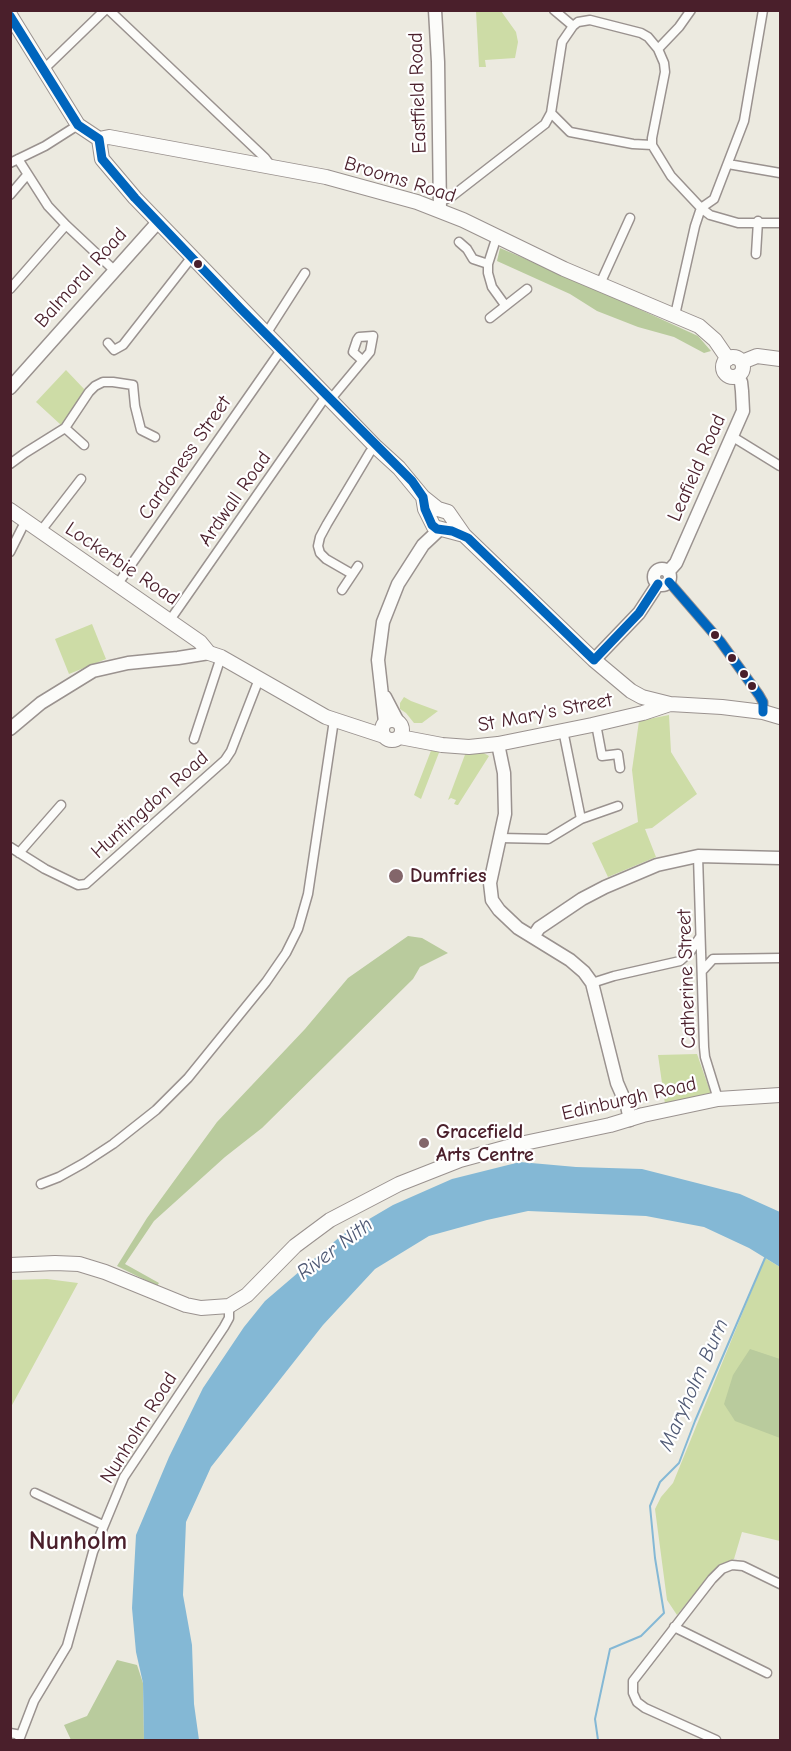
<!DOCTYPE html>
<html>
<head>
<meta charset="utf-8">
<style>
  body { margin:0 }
  #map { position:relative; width:791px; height:1751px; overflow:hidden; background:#eceae0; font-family:"Comic Neue",sans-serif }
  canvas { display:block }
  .frame { position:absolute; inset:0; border:12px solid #4a1f2b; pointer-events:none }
</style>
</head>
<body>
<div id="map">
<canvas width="791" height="1751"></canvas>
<div class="frame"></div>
</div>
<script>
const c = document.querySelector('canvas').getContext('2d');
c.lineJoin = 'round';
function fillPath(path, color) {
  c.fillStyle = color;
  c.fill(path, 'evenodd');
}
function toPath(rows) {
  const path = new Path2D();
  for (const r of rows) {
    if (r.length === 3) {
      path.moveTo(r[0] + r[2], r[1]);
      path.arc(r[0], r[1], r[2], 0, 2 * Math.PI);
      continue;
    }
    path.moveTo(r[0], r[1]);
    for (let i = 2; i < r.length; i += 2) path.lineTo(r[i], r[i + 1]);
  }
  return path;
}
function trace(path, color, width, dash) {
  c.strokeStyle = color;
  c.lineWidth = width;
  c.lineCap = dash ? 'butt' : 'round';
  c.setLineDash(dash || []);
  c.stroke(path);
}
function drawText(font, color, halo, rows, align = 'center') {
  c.font = font + ' "Comic Neue",sans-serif';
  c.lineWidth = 4.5;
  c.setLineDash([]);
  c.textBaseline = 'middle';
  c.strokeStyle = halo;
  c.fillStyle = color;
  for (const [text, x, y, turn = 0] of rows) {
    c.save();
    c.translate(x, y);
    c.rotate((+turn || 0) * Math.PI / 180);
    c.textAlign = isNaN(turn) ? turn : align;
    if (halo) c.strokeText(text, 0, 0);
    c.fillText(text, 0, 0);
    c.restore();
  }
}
fillPath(toPath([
  [476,11,501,11,516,32,518,42,515,58,485,60,486,67,479,67],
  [66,370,85,390,72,412,61,425,36,402],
  [92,624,106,659,69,674,55,639],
  [404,697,411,701,438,711,422,723,414,723,406,713,400,709,400,703],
  [669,715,671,752,697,794,652,828,645,829,656,857,608,877,592,843,638,822,632,770,639,721],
  [432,748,440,750,421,799,414,795],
  [478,750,489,756,458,805,457,805,454,804,456,800,451,798,448,800,466,752],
  [697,1054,711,1094,665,1104,658,1055],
  [765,1258,780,1267,780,1541,742,1532,734,1559,721,1564,711,1573,677,1615,667,1600,655,1509,661,1497,673,1483],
  [47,1279,78,1283,11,1407,11,1280]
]), '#cddca6');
fillPath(toPath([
  [500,248,582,283,698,336,711,351,704,353,674,337,638,327,597,311,570,294,497,261],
  [408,936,422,938,448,953,420,967,413,979,262,1128,225,1157,154,1221,125,1264,159,1283,157,1286,117,1266,147,1218,217,1122,305,1029,348,978],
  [750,1349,780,1359,780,1438,735,1421,724,1404,733,1375],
  [117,1660,137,1665,143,1683,144,1740,71,1740,64,1725,87,1716]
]), '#b9cb9d');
fillPath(toPath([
  [520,1162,576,1167,642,1169,740,1194,780,1212,780,1267,749,1248,704,1227,646,1216,528,1211,487,1220,429,1236,375,1269,323,1325,211,1467,186,1522,183,1595,192,1645,194,1704,199,1740,144,1740,143,1683,136,1652,132,1608,136,1535,169,1457,203,1388,244,1327,265,1301,342,1235,393,1205,452,1179]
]), '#84b8d5');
trace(toPath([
  [598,1740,595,1719,610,1649,641,1636,664,1613,655,1558,650,1506,660,1482,679,1463,695,1421,765,1258]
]), '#84b8d5', 2);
const street = toPath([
  [109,10,265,158,271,166],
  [554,10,573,26,578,22,590,20,641,33,648,37,658,49],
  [691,10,679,27,658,49,664,63,665,72,652,138,652,145,671,176,701,208,710,215,738,223,780,223],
  [44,69,105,10],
  [551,113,570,132,633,144,652,145],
  [18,159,48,206,66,225,114,270],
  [10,163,45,146,78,125],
  [728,164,780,173],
  [10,195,27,175],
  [441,201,451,197,545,124,551,113,562,42,573,26],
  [497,236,488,264,488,273,492,287,505,305],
  [459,242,467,249,473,259,488,264],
  [756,254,758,221],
  [600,284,630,218],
  [10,289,66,225],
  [675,315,695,226,701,208,714,199,744,121,763,10],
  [490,318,527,289],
  [266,334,305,273],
  [108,343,114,350,123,345,191,258],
  [330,400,370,352,373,336,359,337,357,340,353,352,362,360],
  [65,428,84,445],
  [733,437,780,466],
  [10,464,25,453,65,428,89,392,95,386,103,382,113,382,133,385,135,406,141,430,155,437],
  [40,532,81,479],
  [10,552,22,528],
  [352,574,326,559,320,553,318,546,320,537,327,524,370,452,376,447],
  [669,582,720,641,759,695,763,702,763,712],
  [117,585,281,350],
  [342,590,358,566],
  [170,620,326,396],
  [596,724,602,756,618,754,620,768],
  [563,730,581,819],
  [194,739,221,657],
  [500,838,548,839,581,819,618,806],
  [10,847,45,869,78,885,86,884,225,760,231,751,259,679],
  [19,853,61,805],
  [698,856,704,1047,705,1057,718,1099],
  [702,971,713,959,780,958],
  [592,983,614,976,680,961,690,952,700,937],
  [41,1184,59,1177,84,1163,113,1144,156,1110,188,1078,266,982,286,953,298,929,308,894,334,720],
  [35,1493,103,1525],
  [674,1627,767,1673],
  [10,1733,21,1735],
  [19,1740,34,1701,67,1646,93,1552,124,1477,224,1327,229,1318,229,1306],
  [716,1740,645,1708,637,1702,633,1693,633,1681,712,1579,722,1569,732,1565,743,1566,780,1584]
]);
const secondary = toPath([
  [435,10,438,62,440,211],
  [10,388,158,222],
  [662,577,8],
  [668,572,676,563,743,411,742,391,741,382,736,376],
  [594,660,639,613,658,584],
  [385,697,398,722],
  [385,722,378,660,383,622,398,584,423,545,440,529],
  [10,729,41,703,93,671,128,663,178,658,209,653],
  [498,744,504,773,505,814,490,883,492,900,499,910,518,928,570,960,584,972,592,983,617,1083,627,1106,630,1120],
  [533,937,539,928,582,899,605,887,657,865,698,856,780,858]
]);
const primary = toPath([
  [10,15,78,125,99,139,102,159,135,198,376,447,399,468,423,497,438,509,448,512,464,535,594,660,631,691,642,697,670,704,722,707,763,712,780,717],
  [99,139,109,137,326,177,417,202,463,220,564,269,699,326,715,340,728,359],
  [733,367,10],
  [742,362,757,356,780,359],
  [423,497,425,509,434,527,464,535],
  [10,510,200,642,209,653,221,657,326,717,384,736],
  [392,730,10],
  [400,737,442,745,469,747,498,744,592,725,643,713,670,704],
  [10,1265,55,1263,79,1264,105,1272,186,1305,201,1308,229,1306,247,1295,295,1246,330,1220,399,1184,460,1160,515,1145,610,1125,643,1115,718,1099,780,1095]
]);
trace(street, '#9a928f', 11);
trace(secondary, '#9a928f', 15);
trace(primary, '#9a928f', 16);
trace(street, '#fcfcfa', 8);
trace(secondary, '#fcfcfa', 12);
trace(primary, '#fcfcfa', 14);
trace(toPath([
  [10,16,78,125,99,139,102,159,135,198,240,308,412,481,423,497,425,509,432,525,437,529,452,531,468,538,594,660],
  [669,582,720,641,759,695,763,702,763,712],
  [594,660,639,613,658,584]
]), '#0065bd', 9);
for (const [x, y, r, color] of [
  [198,264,5,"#4a1f2b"],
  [715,635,5,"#4a1f2b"],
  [732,658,5,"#4a1f2b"],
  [744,674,5,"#4a1f2b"],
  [752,686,5,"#4a1f2b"],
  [396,876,8,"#83666a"],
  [424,1143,6,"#83666a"]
]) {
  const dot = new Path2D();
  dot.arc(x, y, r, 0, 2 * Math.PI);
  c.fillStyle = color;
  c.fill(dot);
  trace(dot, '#fff', 2);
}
drawText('20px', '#4a1f2b', '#fff', [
  ["Eastfield Road",418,93,-92],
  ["Brooms Road",400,180,17],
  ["Balmoral Road",81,278,-48],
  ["Cardoness Street",185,458,-55],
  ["Leafield Road",697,468,-66],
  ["Ardwall Road",235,499,-55],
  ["Lockerbie Road",122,564,34],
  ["St Mary's Street",545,713,-11],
  ["Huntingdon Road",150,805,-42],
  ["Catherine Street",687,979,-92],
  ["Edinburgh Road",629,1099,-13],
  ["Nunholm Road",139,1428,-58]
]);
drawText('bold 20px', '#4a1f2b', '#fff', [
  ["Dumfries",410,876],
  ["Gracefield",436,1132],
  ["Arts Centre",436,1155]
], 'left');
drawText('italic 21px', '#505a75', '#fff', [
  ["River Nith",335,1249,-37],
  ["Maryholm Burn",694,1385,-66]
]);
drawText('bold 26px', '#4a1f2b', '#fff', [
  ["Nunholm",78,1542]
]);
</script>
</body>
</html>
